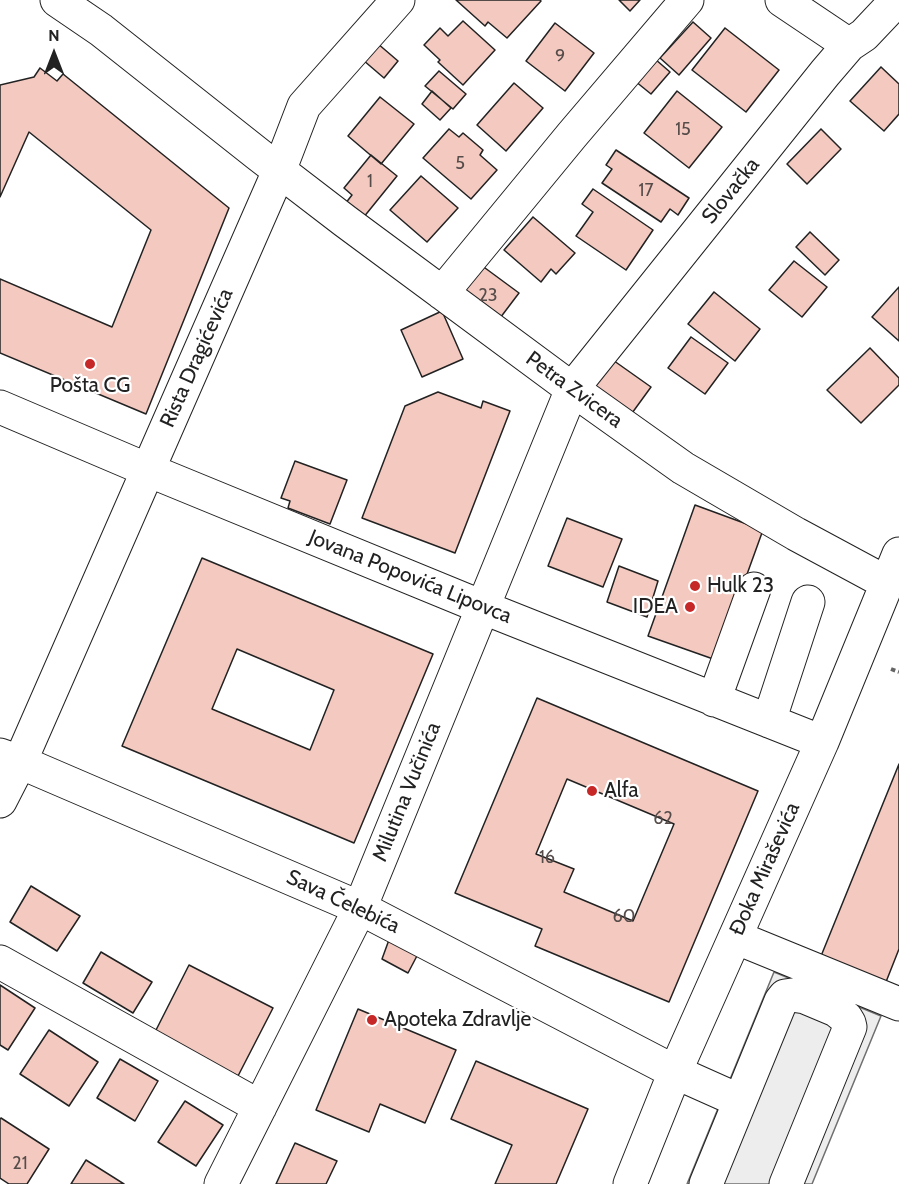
<!DOCTYPE html>
<html>
<head>
<meta charset="utf-8">
<style>
  body { margin:0 }
  #map { position:relative; width:899px; height:1184px; overflow:hidden; background:#fff; font-family:Cabin,sans-serif }
  canvas { display:block }
  .north { position:absolute; left:24px; top:24px; width:60px; height:60px; -webkit-text-stroke:4px #fff; paint-order:stroke; rotate:0deg; font-size:16px; font-weight:700; line-height:24px; text-align:center; color:#222 }
  .north::after { content:''; display:block; margin:auto; width:21px; height:27px; background:#222; clip-path:polygon(50% 0,100% 100%,50% 72%,0 100%) }
</style>
</head>
<body>
<div id="map">
<canvas width="899" height="1184"></canvas>
<div class="north">N</div>
</div>
<script>
const c = document.querySelector('canvas').getContext('2d');
c.lineJoin = 'round';
function fillPath(path, color) {
  c.fillStyle = color;
  c.fill(path, 'evenodd');
}
function toPath(rows) {
  const path = new Path2D();
  for (const r of rows) {
    path.moveTo(r[0], r[1]);
    for (let i = 2; i < r.length; i += 2) path.lineTo(r[i], r[i + 1]);
  }
  return path;
}
function trace(path, color, width, dash) {
  c.strokeStyle = color;
  c.lineWidth = width;
  c.lineCap = dash ? 'butt' : 'round';
  c.setLineDash(dash || []);
  c.stroke(path);
}
function drawText(font, color, halo, rows, align = 'center') {
  c.font = font + ' Cabin,sans-serif';
  c.lineWidth = 4.5;
  c.setLineDash([]);
  c.textBaseline = 'middle';
  c.strokeStyle = halo;
  c.fillStyle = color;
  for (const [text, x, y, turn = 0] of rows) {
    c.save();
    c.translate(x, y);
    c.rotate((+turn || 0) * Math.PI / 180);
    c.textAlign = isNaN(turn) ? turn : align;
    if (halo) c.strokeText(text, 0, 0);
    c.fillText(text, 0, 0);
    c.restore();
  }
}
const parking = toPath([
  [774,972,881,1016,812,1184,687,1184,774,972]
]);
fillPath(parking, '#ededed');
trace(parking, '#6f6f6f', 1.5);
const building = toPath([
  [456,0,540,0,541,1,507,38,488,22,485,26,456,0],
  [619,0,640,0,630,11,619,0],
  [463,21,495,50,463,85,438,62,440,60,424,45,440,28,448,36,463,21],
  [693,22,711,38,679,75,660,58,693,22],
  [555,23,594,53,565,91,526,61,555,23],
  [725,28,779,70,746,112,692,70,725,28],
  [377,43,398,61,384,78,363,60,377,43],
  [655,59,670,72,651,94,635,81,655,59],
  [881,67,899,84,899,114,884,131,850,101,881,67],
  [40,68,57,81,63,74,229,208,146,414,0,353,0,279,112,327,151,230,29,132,0,197,0,85,34,77,40,68],
  [439,71,466,94,453,109,425,86,439,71],
  [514,83,543,108,506,151,477,125,514,83],
  [432,91,451,108,440,120,422,104,432,91],
  [677,91,722,127,689,168,644,133,677,91],
  [380,97,414,124,381,164,348,136,380,97],
  [449,129,459,137,463,133,483,150,480,155,497,170,471,199,423,158,449,129],
  [821,129,841,149,807,184,787,164,821,129],
  [616,150,689,198,678,215,670,209,661,222,602,183,612,169,606,165,616,150],
  [371,155,397,176,363,218,345,204,352,195,344,188,371,155],
  [421,176,458,208,427,242,390,210,421,176],
  [593,189,653,230,626,270,576,236,593,212,582,204,593,189],
  [533,217,575,253,556,274,551,269,541,282,504,250,533,217],
  [810,232,839,260,825,275,796,247,810,232],
  [794,261,827,287,802,317,769,290,794,261],
  [481,265,519,293,494,326,457,298,481,265],
  [899,287,899,341,872,317,899,287],
  [714,292,760,329,735,361,688,324,714,292],
  [442,311,463,359,422,377,401,330,442,311],
  [691,337,728,363,705,394,668,368,691,337],
  [870,348,899,378,899,385,861,423,827,390,870,348],
  [610,358,651,387,627,420,586,392,610,358],
  [438,392,481,408,483,401,510,411,455,553,362,518,405,406,438,392],
  [295,461,347,480,330,524,288,508,290,501,281,498,295,461],
  [695,505,763,530,716,660,648,636,695,505],
  [567,518,622,539,603,587,548,566,567,518],
  [202,558,433,654,354,843,122,746,202,558],
  [237,649,334,690,310,750,212,709,237,649],
  [619,566,658,581,647,617,607,602,619,566],
  [537,698,758,791,669,1002,535,946,542,929,455,893,537,698],
  [567,779,674,824,633,921,564,892,574,869,536,854,567,779],
  [899,764,899,949,884,987,819,961,899,764],
  [31,886,80,916,57,951,10,922,31,886],
  [390,937,419,952,408,973,382,959,390,937],
  [101,952,152,982,133,1013,83,983,101,952],
  [189,965,273,1008,238,1076,154,1034,189,965],
  [0,985,35,1008,8,1050,0,1045,0,985],
  [358,1009,456,1050,425,1123,380,1104,369,1132,316,1110,358,1009],
  [49,1030,98,1062,69,1106,20,1074,49,1030],
  [120,1059,158,1081,135,1121,97,1098,120,1059],
  [476,1061,588,1109,556,1184,495,1184,512,1145,451,1119,476,1061],
  [185,1101,223,1125,196,1166,158,1142,185,1101],
  [1,1118,49,1149,27,1184,9,1184,0,1178,0,1119,1,1118],
  [295,1143,337,1161,326,1184,276,1184,295,1143],
  [86,1160,124,1184,71,1184,86,1160]
]);
fillPath(building, '#f3c9c0');
trace(building, '#222', 1.5);
const minor = toPath([
  [57,0,101,30,259,155,345,221,572,389,683,468,796,534,887,583],
  [782,0,849,45],
  [442,293,572,135,687,0],
  [0,407,148,470,482,607,822,742],
  [714,700,754,589],
  [769,721,808,602],
  [0,755,20,762,360,908,675,1072,740,1101],
  [0,801,20,762,279,171,304,106,398,0],
  [735,937,899,1004],
  [0,962,260,1107],
  [221,1184,360,908,572,389,825,73,849,45,864,35,897,0],
  [630,1184,675,1072,822,742,899,554],
  [706,1184,781,1001,785,996,792,995,805,997,836,1010,846,1018,849,1023,850,1027,786,1184]
]);
trace(minor, '#222', 35);
trace(toPath([
  [891,669,899,672]
]), '#646464', 4, [4.5, 3]);
trace(minor, '#fff', 33);
for (const [x, y, r, color] of [
  [90,364,6,"#c62828"],
  [695,586,6,"#c62828"],
  [690,607,6,"#c62828"],
  [592,791,6,"#c62828"],
  [372,1020,6,"#c62828"]
]) {
  const dot = new Path2D();
  dot.arc(x, y, r, 0, 2 * Math.PI);
  c.fillStyle = color;
  c.fill(dot);
  trace(dot, '#fff', 2);
}
drawText('18px', '#564c4a', null, [
  ["9",560,57],
  ["15",683,130],
  ["5",460,164],
  ["1",370,182],
  ["17",646,191],
  ["23",488,296],
  ["62",663,819],
  ["16",547,858],
  ["60",624,917],
  ["21",20,1164]
]);
drawText('21px', '#222', '#fff', [
  ["Slovačka",731,191,-51],
  ["Rista Dragićevića",197,358,-66],
  ["Petra Zvicera",574,390,36],
  ["Jovana Popovića Lipovca",410,577,22],
  ["Milutina Vučinića",407,792,-68],
  ["Đoka Miraševića",765,869,-66],
  ["Sava Čelebića",343,902,25]
]);
drawText('21px', '#222', '#fff', [
  ["Pošta CG",90,386,"center"],
  ["Hulk 23",707,586],
  ["IDEA",678,607,"right"],
  ["Alfa",604,791],
  ["Apoteka Zdravlje",384,1020]
], 'left');
</script>
</body>
</html>
